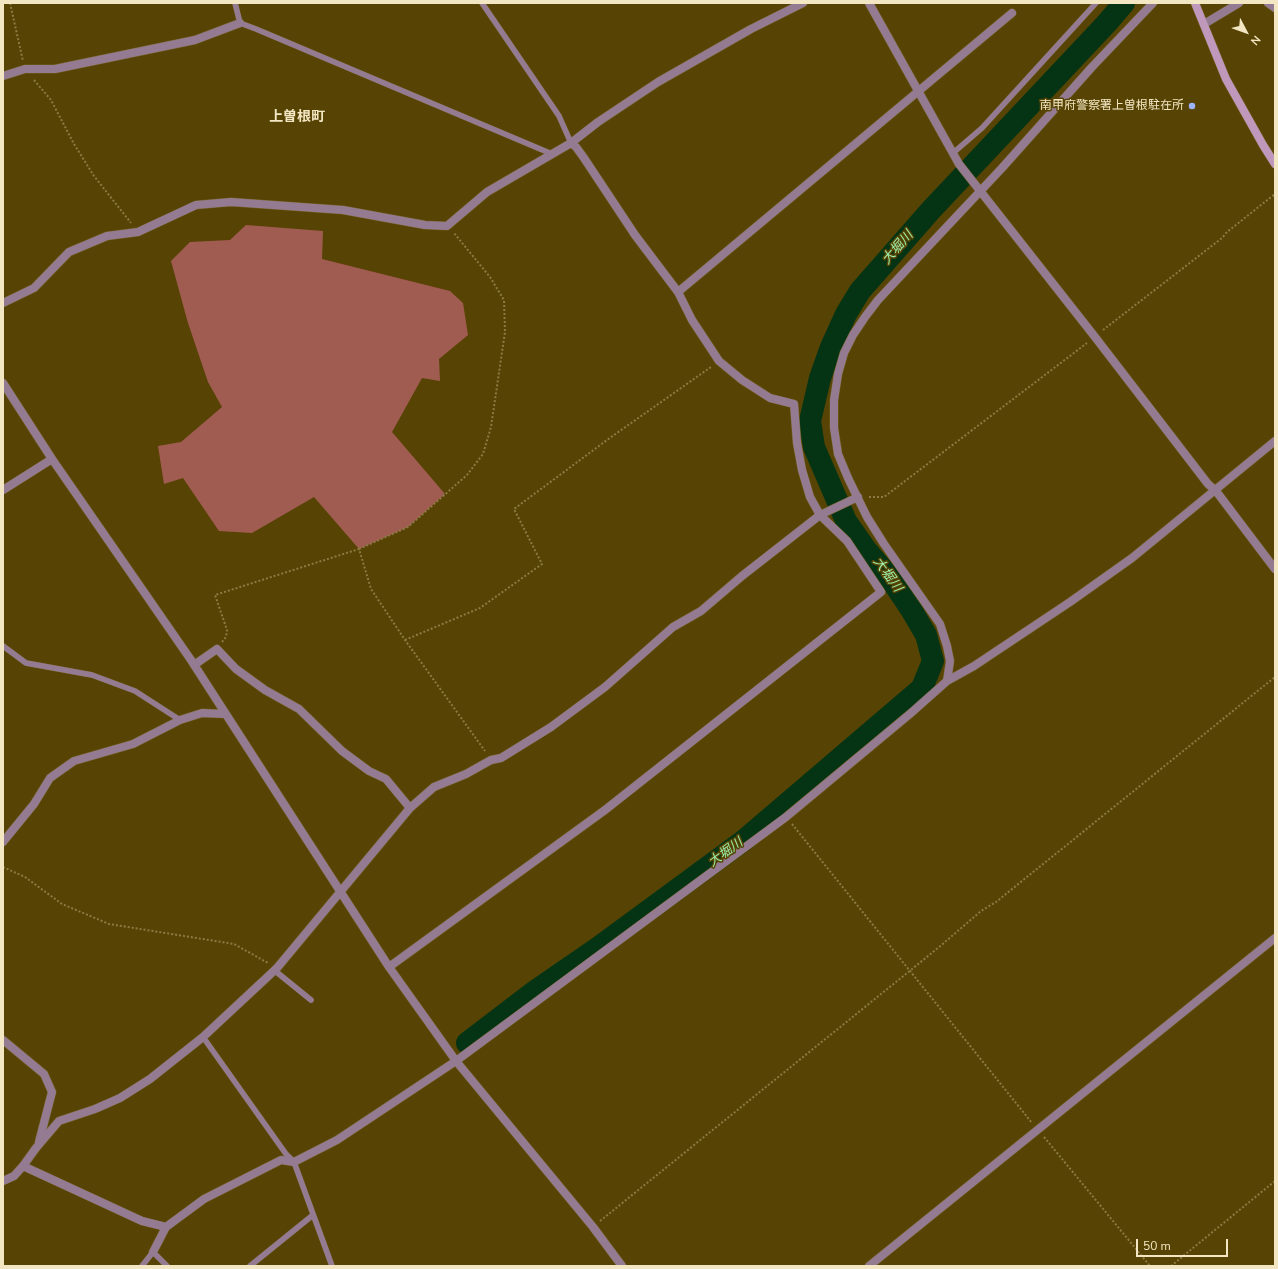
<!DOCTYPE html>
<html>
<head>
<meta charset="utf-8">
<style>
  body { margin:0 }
  #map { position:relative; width:1278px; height:1269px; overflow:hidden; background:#574404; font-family:"Nunito Sans",sans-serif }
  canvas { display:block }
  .frame { position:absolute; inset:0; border:4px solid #f3e6c2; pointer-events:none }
  .north { position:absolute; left:1226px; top:12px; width:40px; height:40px; -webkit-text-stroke:3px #574404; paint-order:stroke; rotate:131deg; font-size:11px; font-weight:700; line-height:16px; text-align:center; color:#f3e6c2 }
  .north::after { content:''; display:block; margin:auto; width:14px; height:18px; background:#f3e6c2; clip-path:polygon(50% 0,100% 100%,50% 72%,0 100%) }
  .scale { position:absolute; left:1136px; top:1239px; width:92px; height:18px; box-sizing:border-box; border:2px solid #f3e6c2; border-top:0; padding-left:5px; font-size:12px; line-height:14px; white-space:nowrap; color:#f3e6c2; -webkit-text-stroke:3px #574404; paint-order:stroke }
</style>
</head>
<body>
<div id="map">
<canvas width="1278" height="1269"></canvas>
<div class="frame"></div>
<div class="north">N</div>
<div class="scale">50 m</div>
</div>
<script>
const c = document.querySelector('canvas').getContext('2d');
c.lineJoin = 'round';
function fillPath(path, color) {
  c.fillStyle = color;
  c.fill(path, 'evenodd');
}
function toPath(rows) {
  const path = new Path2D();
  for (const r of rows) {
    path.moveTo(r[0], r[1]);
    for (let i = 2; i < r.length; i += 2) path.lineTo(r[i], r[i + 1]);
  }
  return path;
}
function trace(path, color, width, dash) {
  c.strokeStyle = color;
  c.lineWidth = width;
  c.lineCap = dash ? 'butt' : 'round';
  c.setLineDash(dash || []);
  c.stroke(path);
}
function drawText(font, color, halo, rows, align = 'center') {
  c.font = font + ' "Nunito Sans","Noto Sans JP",sans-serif';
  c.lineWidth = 3;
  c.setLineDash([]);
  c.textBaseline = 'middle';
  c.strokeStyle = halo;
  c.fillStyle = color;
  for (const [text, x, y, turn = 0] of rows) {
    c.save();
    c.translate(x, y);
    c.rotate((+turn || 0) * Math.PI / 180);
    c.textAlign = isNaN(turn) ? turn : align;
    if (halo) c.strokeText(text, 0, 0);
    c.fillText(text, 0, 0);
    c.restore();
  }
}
fillPath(toPath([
  [246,225,323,231,322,259,450,291,463,303,468,335,439,359,440,381,422,378,392,432,445,494,408,527,359,549,314,497,252,533,219,531,183,478,164,484,158,446,181,442,222,407,208,382,188,323,171,261,190,242,230,240]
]), '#a15c51');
trace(toPath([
  [467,1043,535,991,596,949,743,841,922,688,933,661,926,635,912,611,890,578,867,551,846,521,814,447,810,421,820,378,831,347,846,314,860,291,931,210,1106,24,1124,3]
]), '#053415', 22);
const lane = toPath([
  [235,3,240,23,256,29,552,154],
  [482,3,559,116,571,143],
  [953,153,982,128,1096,3],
  [3,646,26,663,92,675,135,691,180,720],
  [274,970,311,1000],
  [203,1037,286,1154,294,1162,332,1266],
  [142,1266,153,1252,167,1266],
  [250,1266,313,1215]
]);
const street = toPath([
  [869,3,959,164,1095,337,1208,484,1216,491,1275,569],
  [1268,3,1275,8],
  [1204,24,1239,3],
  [3,76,25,69,55,69,195,40,240,23],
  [678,292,1012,13],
  [3,303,34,288,69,252,107,236,138,232,196,205,231,202,343,210,425,225,447,226,487,192,571,143,598,122,658,82,751,29,803,3],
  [3,383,52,459,191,660,389,967,456,1061,593,1227,622,1266],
  [3,490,52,459],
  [194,665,217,649,236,669,265,690,299,709,342,751,369,771,386,779,410,808],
  [947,681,950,661,947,646,940,624,884,544,867,517,848,478,838,454,834,428,834,400,838,374,844,353,853,335,865,317,878,300,1002,168,1092,67,1153,3],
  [3,842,34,804,50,778,74,761,133,744,180,720,202,713,225,714],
  [389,967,605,810,881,592,847,541,820,515,810,497,802,470,797,443,794,404,770,398,742,380,719,361,692,320,678,292,635,235,584,158,576,147,571,143],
  [3,1040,44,1074,52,1092,39,1142],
  [23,1166,142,1221,166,1227],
  [3,1181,14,1176,23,1166,36,1148,59,1121,95,1109,120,1098,150,1079,203,1037,277,968,410,808,434,787,466,774,491,760,501,758,551,727,605,687,673,627,701,611,742,576,820,515,858,497],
  [153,1252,166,1227,204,1199,281,1160,294,1162,337,1140,456,1061,786,817,911,713,947,681,974,666,1070,602,1132,558,1275,441],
  [869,1266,1275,938]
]);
const secondary = toPath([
  [1195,3,1226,79,1263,145,1275,164]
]);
trace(lane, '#736126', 6);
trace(street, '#736126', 9);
trace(secondary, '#736126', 9);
trace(toPath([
  [10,3,23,61],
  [34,80,51,100,74,144,94,176,131,223],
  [1103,330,1222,238,1227,232,1275,194],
  [869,497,884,497,1087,343],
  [359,549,408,527,467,475,483,454,491,427,505,332,504,300,490,277,454,233],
  [405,640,480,608,542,564,514,509,607,440,711,367],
  [222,642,226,637,227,630,215,595,359,549,371,589,405,640,485,751],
  [792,824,1032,1123],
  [3,867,25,877,62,904,109,924,234,944,268,963],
  [1044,1137,1150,1266],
  [600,1221,938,948,981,911,996,902,1275,677],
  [1171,1266,1275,1181]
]), '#8b7a44', 2, [2, 2]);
trace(lane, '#947b92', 5.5);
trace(street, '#947b92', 8);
trace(secondary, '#bf98bb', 8);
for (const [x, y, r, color] of [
  [1192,106,4,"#9cb4fd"]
]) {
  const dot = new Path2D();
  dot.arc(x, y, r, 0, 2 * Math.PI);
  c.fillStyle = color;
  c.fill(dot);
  trace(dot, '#574404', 1.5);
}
drawText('12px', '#f3e6c2', '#574404', [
  ["南甲府警察署上曽根駐在所",1184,106]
], 'right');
drawText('italic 13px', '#9cf0ad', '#574404', [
  ["大堀川",898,248,-49],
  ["大堀川",887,575,54],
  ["大堀川",726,853,-36]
]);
drawText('bold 14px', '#f3e6c2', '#574404', [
  ["上曽根町",297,118]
]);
</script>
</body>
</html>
